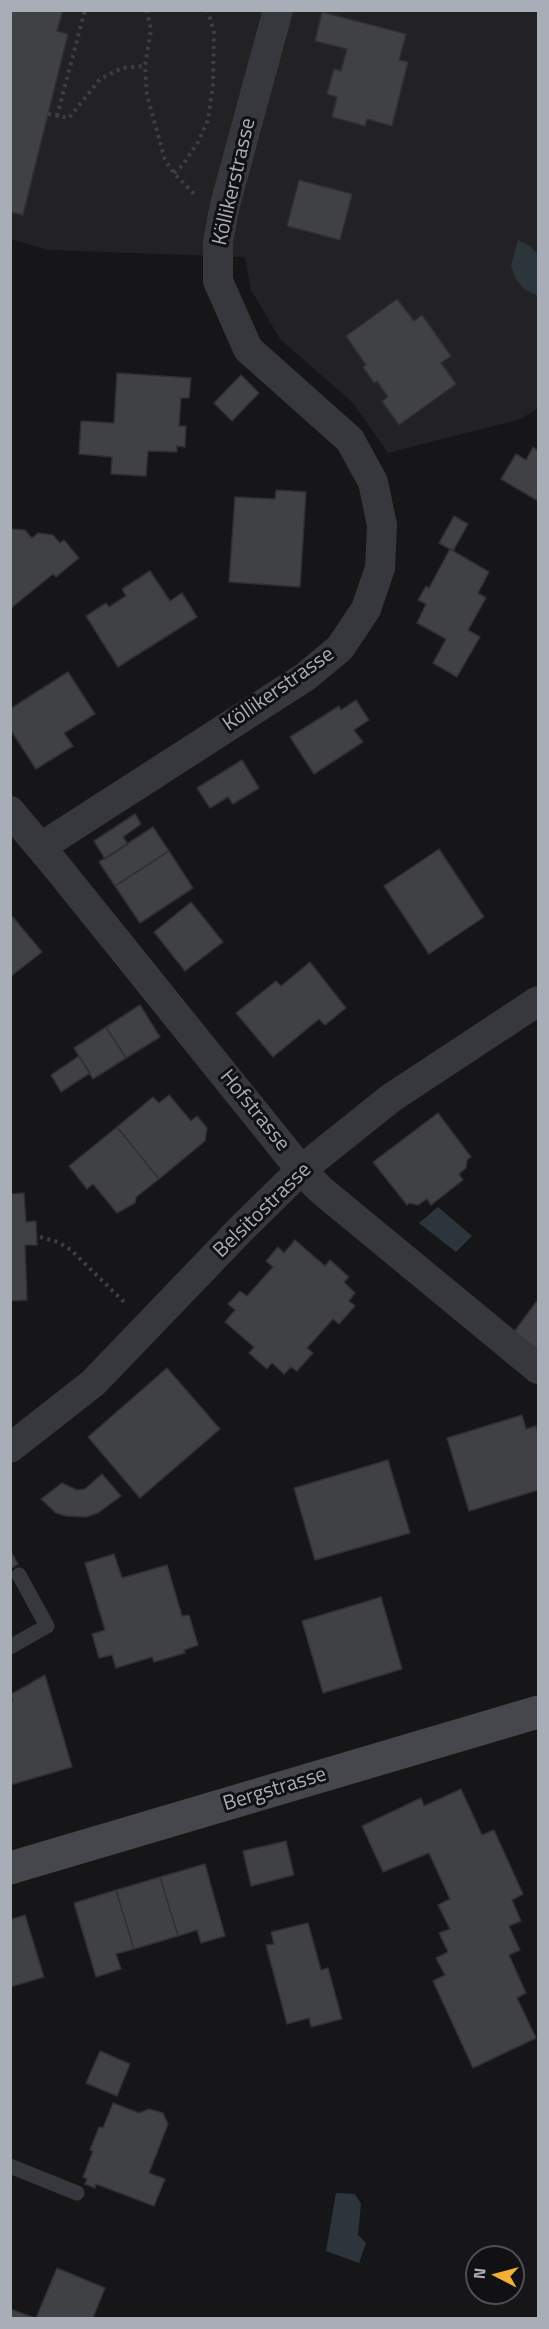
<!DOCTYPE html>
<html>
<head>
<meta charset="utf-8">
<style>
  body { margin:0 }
  #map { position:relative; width:549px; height:2329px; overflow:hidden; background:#161618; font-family:"Titillium Web",sans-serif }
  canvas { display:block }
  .frame { position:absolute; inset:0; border:12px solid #a8adb8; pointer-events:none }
  .north { position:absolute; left:465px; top:2245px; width:60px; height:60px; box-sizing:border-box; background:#111113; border:2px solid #4d4f55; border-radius:50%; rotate:276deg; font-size:16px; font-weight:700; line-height:24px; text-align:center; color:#a8adb8 }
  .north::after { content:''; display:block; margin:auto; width:21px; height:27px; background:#f2b134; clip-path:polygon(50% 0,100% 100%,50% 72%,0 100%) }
</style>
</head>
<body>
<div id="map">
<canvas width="549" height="2329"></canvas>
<div class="frame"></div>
<div class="north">N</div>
</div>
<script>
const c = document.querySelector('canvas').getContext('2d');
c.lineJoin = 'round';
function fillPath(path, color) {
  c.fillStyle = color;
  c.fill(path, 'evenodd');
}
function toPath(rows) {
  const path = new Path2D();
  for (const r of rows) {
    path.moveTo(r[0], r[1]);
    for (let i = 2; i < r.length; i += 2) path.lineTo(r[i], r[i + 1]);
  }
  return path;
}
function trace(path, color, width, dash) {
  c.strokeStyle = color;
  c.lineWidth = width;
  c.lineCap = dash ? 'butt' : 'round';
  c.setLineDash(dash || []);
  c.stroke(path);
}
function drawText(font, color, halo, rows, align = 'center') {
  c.font = font + ' "Titillium Web",sans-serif';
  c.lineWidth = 6;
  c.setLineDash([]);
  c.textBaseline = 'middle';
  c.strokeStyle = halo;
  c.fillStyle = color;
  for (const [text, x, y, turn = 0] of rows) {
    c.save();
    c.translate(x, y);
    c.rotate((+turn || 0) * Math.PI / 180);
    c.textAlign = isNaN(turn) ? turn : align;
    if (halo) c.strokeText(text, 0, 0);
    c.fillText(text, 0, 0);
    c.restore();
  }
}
fillPath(toPath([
  [10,11,538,11,538,408,521,419,388,453,352,402,280,339,251,290,245,257,48,250,11,239]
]), '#222225');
fillPath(toPath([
  [518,240,528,245,538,254,538,296,524,289,516,279,511,266],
  [438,1207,472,1236,456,1252,419,1223],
  [336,2193,355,2194,361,2204,358,2235,366,2243,359,2263,326,2251]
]), '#2c353c');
const building = toPath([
  [10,10,63,10,57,31,68,34,23,215,10,212,10,10],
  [322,12,406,34,399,60,408,62,392,126,367,119,365,126,332,117,337,97,327,94,334,69,341,71,347,49,315,41,322,12],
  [299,180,352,194,340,240,287,226,299,180],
  [397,299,414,321,422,315,451,356,441,363,456,384,399,425,382,401,388,397,377,381,374,383,363,367,366,365,346,336,397,299],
  [117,373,191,378,189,398,181,398,179,426,186,426,185,447,177,446,177,452,148,451,146,476,111,474,112,457,79,454,81,421,114,423,117,373],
  [241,375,259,393,232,421,214,403,241,375],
  [533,447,538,451,538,501,501,479,516,454,526,460,533,447],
  [276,490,306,492,300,587,229,582,235,497,275,499,276,490],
  [454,516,468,524,453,551,439,543,454,516],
  [10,529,25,530,32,538,38,533,53,535,60,543,64,540,79,558,56,577,53,574,10,609,10,529],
  [450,549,489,572,478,593,486,598,468,630,480,637,457,677,433,663,446,639,417,623,426,604,418,600,426,586,429,588,450,549],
  [150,571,170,601,182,593,197,617,118,667,86,616,106,603,109,607,126,596,122,589,150,571],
  [68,672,95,714,64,733,73,746,36,769,10,729,10,709,68,672],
  [356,700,369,720,354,730,363,742,314,774,290,737,339,706,341,710,356,700],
  [242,760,259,788,233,804,228,797,210,808,197,788,242,760],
  [135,814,141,824,123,837,128,844,105,859,94,841,135,814],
  [153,827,169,851,115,886,99,862,153,827],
  [439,849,484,917,429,954,384,886,439,849],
  [169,851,193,888,140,923,115,886,169,851],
  [191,902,223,942,185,971,154,932,191,902],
  [12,916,42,952,10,977,10,917,12,916],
  [310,962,346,1008,325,1025,319,1019,273,1057,236,1013,276,981,281,986,310,962],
  [140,1005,160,1037,126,1058,106,1027,140,1005],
  [106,1027,126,1058,93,1079,74,1048,106,1027],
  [79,1056,90,1073,61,1092,51,1075,79,1056],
  [169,1095,191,1121,197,1116,207,1128,205,1141,159,1179,117,1127,153,1097,159,1103,169,1095],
  [438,1113,471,1157,467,1160,466,1168,459,1174,463,1180,431,1205,427,1199,418,1205,409,1203,407,1205,373,1162,438,1113],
  [117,1127,159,1179,136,1197,135,1203,117,1213,93,1184,87,1189,69,1166,117,1127],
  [24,1193,26,1222,36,1221,37,1245,25,1245,27,1300,10,1301,10,1194,24,1193],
  [295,1240,325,1266,330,1260,349,1277,344,1282,355,1293,349,1301,355,1306,339,1324,333,1319,307,1348,313,1353,297,1371,291,1367,284,1374,272,1363,267,1369,249,1353,254,1347,225,1322,235,1310,228,1304,240,1291,247,1296,273,1267,266,1261,278,1247,284,1253,295,1240],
  [536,1302,538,1303,538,1350,514,1332,536,1302],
  [167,1368,220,1429,140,1498,88,1437,167,1368],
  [522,1415,526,1429,536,1426,538,1434,538,1490,469,1511,447,1438,522,1415],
  [388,1460,410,1533,315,1560,294,1488,388,1460],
  [102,1474,121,1496,98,1513,86,1517,66,1516,56,1513,41,1499,62,1483,77,1490,85,1489,102,1474],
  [10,1550,18,1564,10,1569,10,1550],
  [114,1554,122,1578,167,1565,182,1616,189,1615,198,1645,184,1650,185,1653,154,1662,152,1657,116,1668,112,1655,99,1658,92,1634,105,1630,85,1563,114,1554],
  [381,1597,402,1669,323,1693,302,1621,381,1597],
  [45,1675,72,1767,10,1785,10,1702,13,1701,10,1695,45,1675],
  [461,1789,482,1835,494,1830,523,1894,512,1900,521,1921,509,1926,520,1950,509,1955,526,1993,517,1998,536,2038,473,2068,433,1981,445,1975,436,1958,448,1952,439,1933,450,1929,438,1905,450,1899,429,1853,383,1872,362,1826,421,1798,424,1806,461,1789],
  [286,1841,294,1875,251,1886,243,1851,286,1841],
  [205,1864,225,1936,201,1943,197,1930,178,1936,160,1877,205,1864],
  [160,1877,178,1936,134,1949,116,1890,160,1877],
  [116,1890,134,1949,116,1954,121,1969,96,1977,74,1903,116,1890],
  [25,1915,44,1977,10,1987,10,1920,25,1915],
  [308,1923,321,1970,328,1968,342,2019,311,2027,309,2018,287,2024,266,1945,274,1944,271,1932,308,1923],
  [100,2051,130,2064,117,2096,86,2083,100,2051],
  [113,2103,139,2113,149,2109,163,2113,168,2124,149,2173,165,2179,154,2206,96,2184,95,2188,85,2184,87,2179,83,2177,93,2151,90,2150,99,2127,103,2128,113,2103],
  [57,2268,105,2288,93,2318,36,2318,57,2268],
  [10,2309,35,2318,10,2318,10,2309]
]);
fillPath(building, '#404145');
trace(building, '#303034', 1.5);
trace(toPath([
  [147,10,151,30,145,66,147,95,165,160,174,173,194,194],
  [48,114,69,118,100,79,122,68,145,66],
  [57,116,85,10],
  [174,173,182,166,198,142,208,120,213,84,214,33,208,10],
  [40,1237,58,1242,71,1250,124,1302]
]), '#3d3f44', 4, [3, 4.5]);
trace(toPath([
  [10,1647,47,1626,19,1575],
  [10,2166,77,2193]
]), '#37383d', 15);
trace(toPath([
  [10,811,57,867,301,1170,321,1190,538,1369],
  [41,847,305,677,340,648,366,609,380,568,382,525,373,482,350,440,248,349,218,281,218,242,225,205,278,10],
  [10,1448,93,1383,240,1230,301,1170,391,1098,538,1001]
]), '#37383d', 30);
trace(toPath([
  [10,1868,538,1712]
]), '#45474d', 33);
drawText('21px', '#a8adb8', '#111113', [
  ["Köllikerstrasse",235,182,-77],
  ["Köllikerstrasse",279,690,-35],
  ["Hofstrasse",254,1111,51],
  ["Belsitostrasse",263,1211,-44],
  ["Bergstrasse",275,1790,-17]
]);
</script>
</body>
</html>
